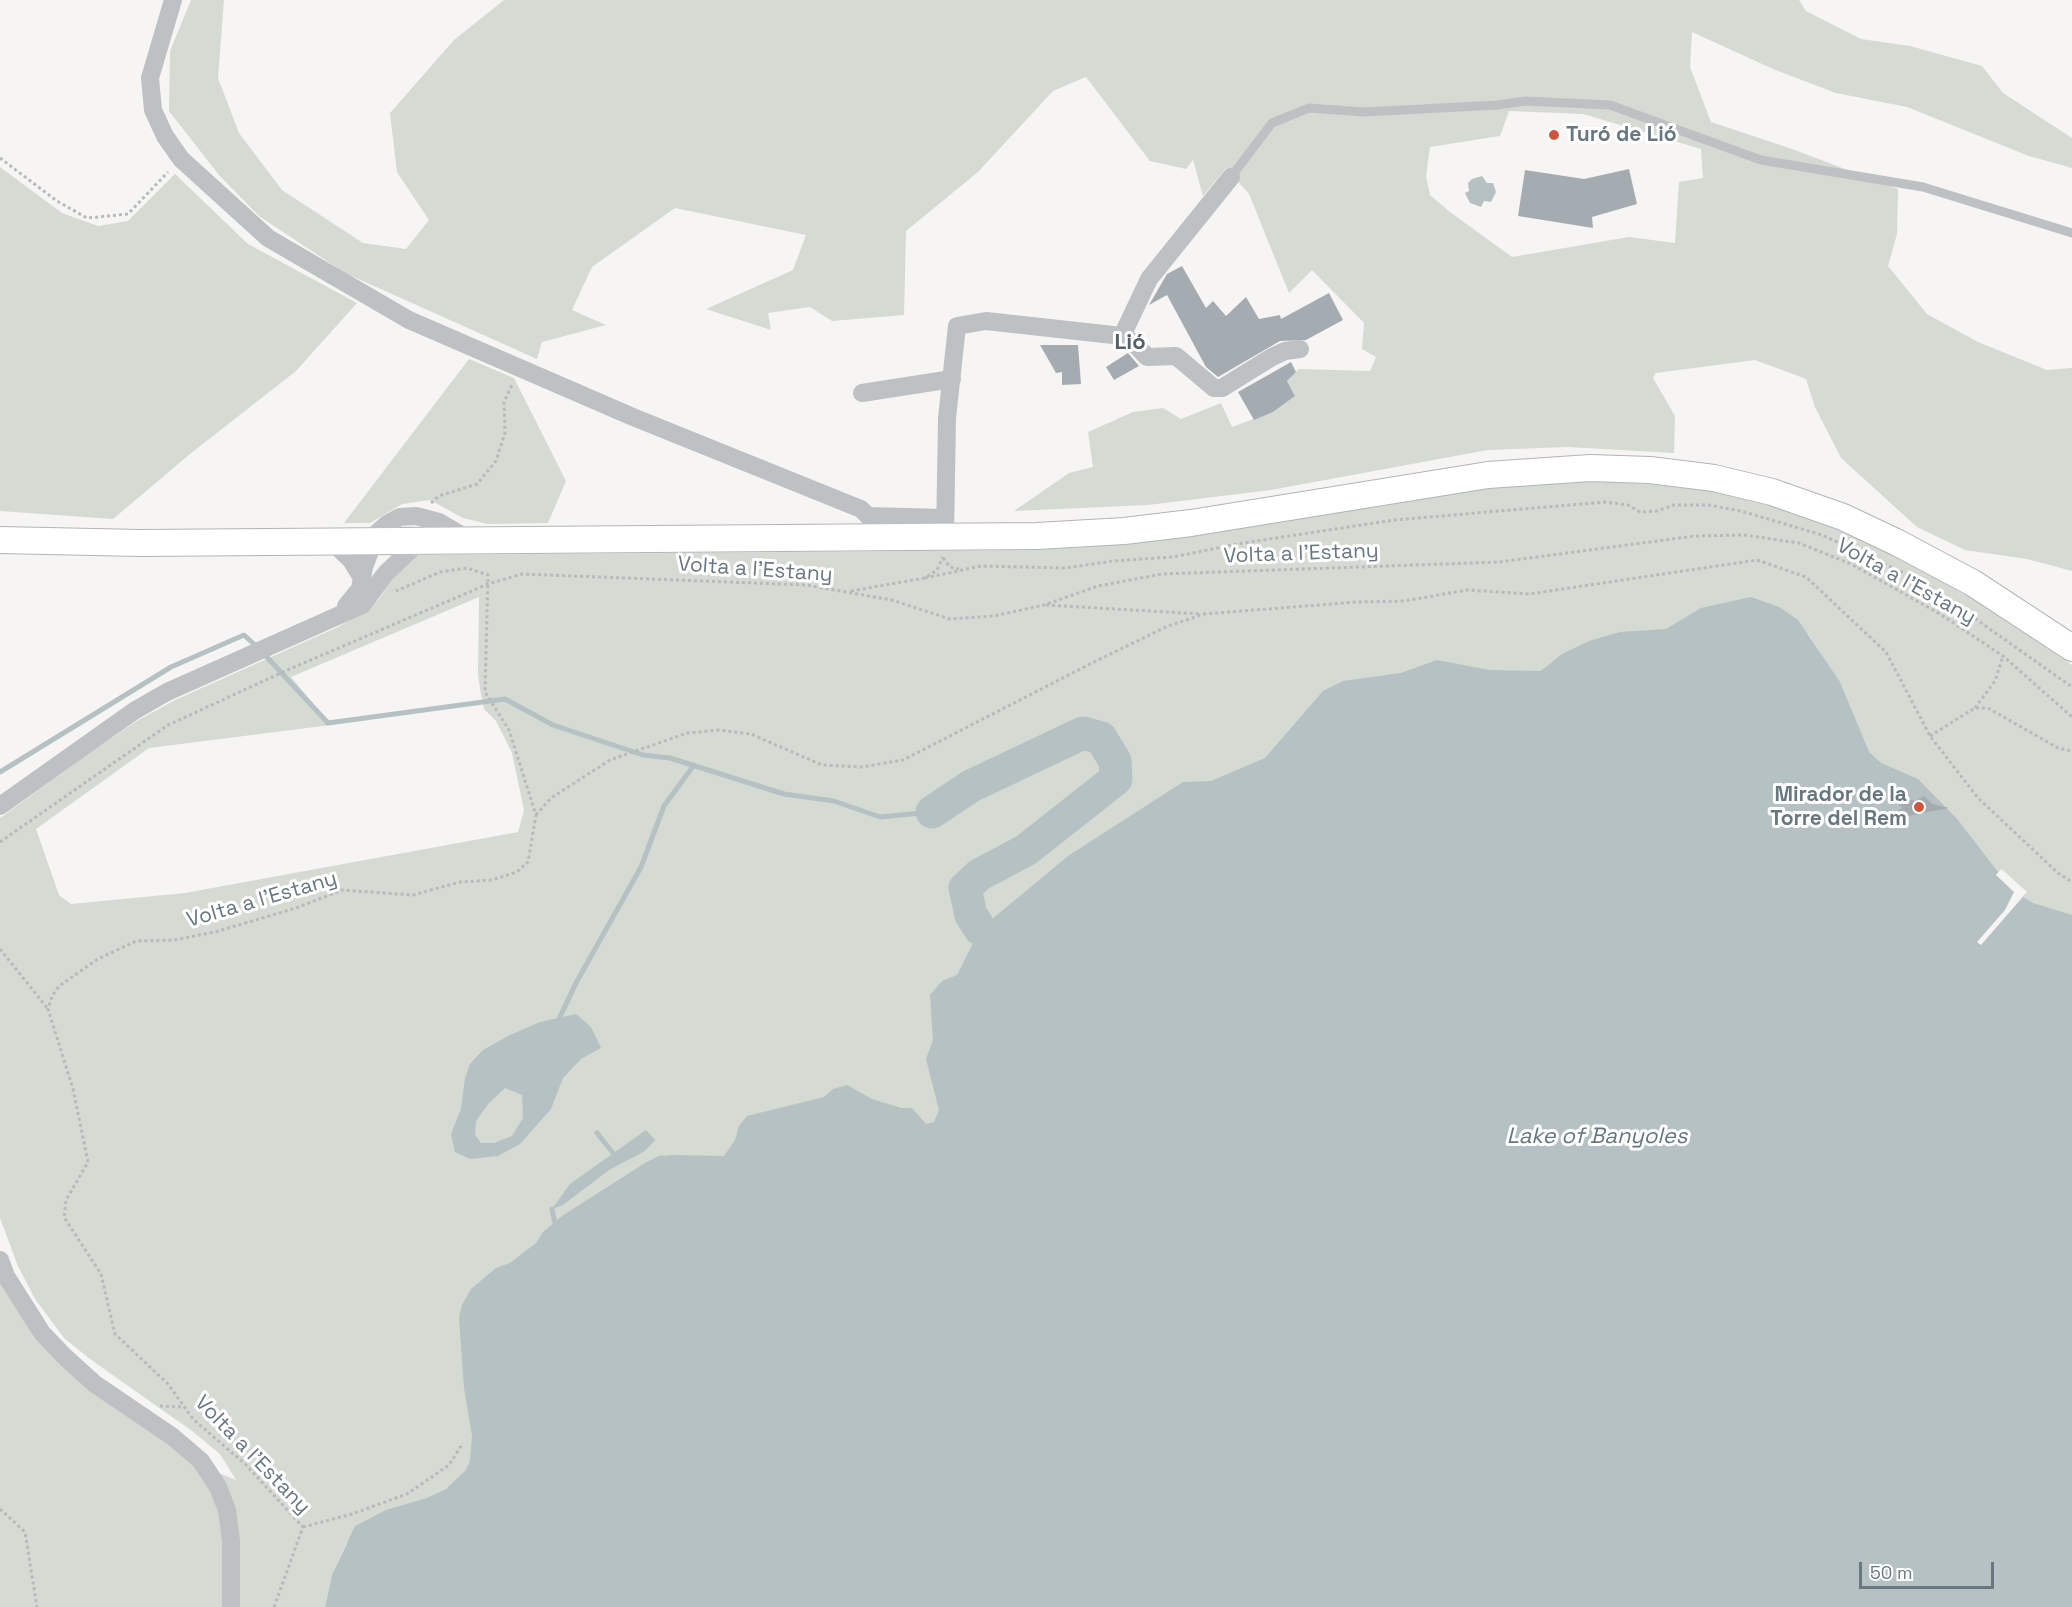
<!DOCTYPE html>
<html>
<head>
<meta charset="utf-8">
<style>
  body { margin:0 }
  #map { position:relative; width:2072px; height:1607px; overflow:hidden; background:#f6f5f3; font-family:"Space Grotesk",sans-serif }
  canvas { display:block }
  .scale { position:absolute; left:1859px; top:1562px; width:135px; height:27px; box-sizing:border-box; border:3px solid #687780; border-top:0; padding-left:8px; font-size:18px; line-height:21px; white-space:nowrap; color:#687780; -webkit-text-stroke:4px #fff; paint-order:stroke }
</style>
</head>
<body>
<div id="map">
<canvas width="2072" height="1607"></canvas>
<div class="scale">50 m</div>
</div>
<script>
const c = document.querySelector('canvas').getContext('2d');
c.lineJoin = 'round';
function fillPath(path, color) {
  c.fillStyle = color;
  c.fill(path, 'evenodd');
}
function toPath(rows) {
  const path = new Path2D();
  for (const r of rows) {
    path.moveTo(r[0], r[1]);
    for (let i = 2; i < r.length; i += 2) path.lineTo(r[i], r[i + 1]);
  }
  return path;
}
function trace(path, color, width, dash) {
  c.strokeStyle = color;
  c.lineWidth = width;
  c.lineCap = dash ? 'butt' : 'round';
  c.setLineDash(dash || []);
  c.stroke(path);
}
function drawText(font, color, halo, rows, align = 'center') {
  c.font = font + ' "Space Grotesk",sans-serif';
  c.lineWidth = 6;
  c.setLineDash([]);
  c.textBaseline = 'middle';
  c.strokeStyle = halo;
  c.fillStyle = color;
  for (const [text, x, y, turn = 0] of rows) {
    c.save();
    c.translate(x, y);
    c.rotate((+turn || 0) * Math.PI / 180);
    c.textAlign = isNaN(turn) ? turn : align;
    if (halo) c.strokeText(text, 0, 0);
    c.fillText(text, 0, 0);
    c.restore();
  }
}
fillPath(toPath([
  [191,0,224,0,218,78,239,133,282,190,363,243,406,249,429,220,397,172,390,113,454,40,504,0,1799,0,1806,11,1861,39,1910,46,1982,66,2003,93,2072,138,2072,168,2029,156,1907,107,1836,93,1773,69,1692,32,1690,67,1711,122,1792,149,1898,189,1897,234,1888,266,1927,314,1978,342,2047,370,2072,368,2072,571,2027,559,1965,550,1917,527,1841,458,1815,407,1806,379,1755,360,1656,373,1653,378,1675,416,1674,453,1568,447,1488,450,1271,490,1148,505,1014,511,1069,473,1093,467,1088,432,1133,412,1163,408,1181,419,1221,403,1232,427,1273,412,1295,396,1287,381,1299,369,1370,371,1376,357,1362,349,1364,323,1312,270,1289,293,1249,194,1226,168,1203,196,1193,160,1186,169,1150,161,1086,77,1053,91,978,172,906,231,904,315,832,321,810,307,768,313,771,330,706,309,793,270,806,235,675,208,592,267,572,310,606,325,542,342,537,359,345,273,259,216,219,175,169,111,170,51],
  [1509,111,1583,114,1701,149,1703,178,1679,182,1675,243,1629,237,1512,257,1450,212,1430,195,1426,176,1430,147,1500,136],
  [0,167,62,213,98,226,128,221,175,174,248,244,357,303,296,371,190,454,113,519,0,511],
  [469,359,514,378,566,481,548,523,488,524,463,518,430,500,402,504,370,523,344,523],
  [1590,481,1648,484,1712,491,1768,505,1838,530,1892,555,1966,595,2072,665,2072,1012,1986,939,2027,892,2002,869,1996,875,1917,889,1822,656,1808,634,946,1119,478,1472,347,1542,332,1575,325,1607,0,1607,0,1279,35,1339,61,1364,197,1464,236,1480,220,1454,192,1431,90,1359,64,1338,35,1299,18,1266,0,1218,0,818,80,760,135,722,175,700,338,627,362,613,378,600,404,563,419,555,1037,550,1125,544,1194,536,1489,488],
  [479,597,478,675,481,695,484,709,496,721,512,753,524,810,518,832,185,893,71,904,59,895,36,829,149,748,331,725,291,677]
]), '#d5dad2');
fillPath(toPath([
  [1482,176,1487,183,1493,183,1496,192,1491,202,1484,201,1481,207,1470,203,1465,193,1469,191,1468,183,1472,179],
  [1751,597,1779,607,1798,620,1840,682,1869,752,1881,763,1918,779,1958,820,1998,872,2001,869,2027,892,2023,897,2033,903,2072,915,2072,1607,325,1607,332,1575,355,1526,386,1510,427,1498,446,1489,466,1470,470,1461,472,1436,464,1388,459,1317,462,1305,471,1289,496,1268,510,1263,536,1243,543,1232,562,1216,645,1163,659,1156,673,1155,724,1156,735,1140,739,1126,747,1116,824,1097,833,1089,847,1085,872,1099,901,1108,912,1108,926,1124,934,1122,939,1110,926,1059,933,1040,930,995,942,981,957,975,980,929,1068,856,1183,782,1211,781,1265,758,1323,691,1343,681,1401,673,1437,660,1490,670,1541,671,1562,654,1589,641,1620,632,1666,629,1701,608],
  [576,1014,591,1027,601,1048,581,1059,563,1078,551,1109,520,1144,498,1156,470,1159,455,1152,451,1134,461,1109,465,1078,470,1064,483,1050,508,1036,540,1022],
  [505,1088,522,1095,523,1118,512,1136,494,1143,481,1143,475,1135,476,1121,488,1104],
  [646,1130,655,1140,645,1151,609,1170,563,1205,552,1209,570,1184]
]), '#b6c1c4');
fillPath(toPath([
  [2001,869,2027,892,1981,945,1977,942,2005,910,2014,892,1996,875]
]), '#f6f5f3');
trace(toPath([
  [264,654,328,723,505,699,553,725,643,755,670,758,784,794,834,801,880,817,932,812],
  [0,772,171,667,244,635,257,647],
  [559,1019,576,983,641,867,664,806,694,765],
  [597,1133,613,1153],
  [552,1209,555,1223]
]), '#b6c1c4', 5);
trace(toPath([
  [932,812,971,786,1083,733,1101,738,1115,761,1116,779,1026,850,979,875,965,888,971,915,980,929]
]), '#b6c1c4', 33);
fillPath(toPath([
  [1629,169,1637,204,1592,217,1593,228,1518,216,1525,170,1584,179],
  [1182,266,1206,308,1213,301,1226,316,1246,297,1259,319,1280,315,1281,319,1329,293,1343,320,1306,340,1280,341,1218,377,1206,367,1167,295,1149,305,1167,274],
  [1040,345,1078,345,1081,384,1062,385,1062,372,1056,373],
  [1128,353,1139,366,1114,380,1106,367],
  [1291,362,1296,372,1287,381,1295,396,1273,412,1254,420,1238,392],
  [1891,796,1916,801,1924,796,1932,804,1949,808,1888,820,1887,817,1902,808]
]), '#a5acb1');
const secondary = toPath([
  [0,540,141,543,1037,536,1124,531,1191,523,1488,475,1590,468,1650,470,1714,478,1772,492,1843,517,1898,543,1973,583,2072,648]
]);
trace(secondary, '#b0b5b8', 28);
trace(toPath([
  [0,158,57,201,87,218,128,214,168,172],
  [431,503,439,496,477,484,496,461,505,433,504,402,513,383],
  [943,558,950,567,959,569],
  [925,578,981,566,1066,568,1113,561,1173,557,1237,544,1394,520,1605,502,1628,505,1640,512,1657,511,1674,505,1708,505,1741,511,1822,535,1915,578],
  [1926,584,2072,687],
  [851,591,925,578,937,570,943,557],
  [1046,605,1201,614],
  [1975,708,1995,681,2003,656],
  [1930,736,1975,708,1988,708,2058,748,2072,751],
  [536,815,551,798,610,760,687,733,719,730,751,734,822,765,862,767,903,760,1090,664,1168,626,1204,614,1357,602,1404,601,1467,590,1529,594,1757,560,1806,577,1886,652,1930,736,1978,798,2058,873,2072,882],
  [0,842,168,725,292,668,488,584,522,574,806,585,892,600,950,619,994,616,1044,605,1098,586,1162,574,1499,562,1695,536,1744,535,1799,543,1851,564,1940,614,2003,656,2072,717],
  [0,949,48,1009],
  [160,1406,184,1407],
  [0,1509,25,1532,37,1607],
  [303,1527,352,1514,407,1494,449,1465,463,1443],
  [274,1607,303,1527,245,1464,193,1419,168,1384,115,1334,101,1274,64,1217,66,1200,88,1162,73,1089,48,1009,52,996,59,986,98,959,136,941,174,940,215,932,296,908,342,890,413,895,460,882,492,880,517,872,528,862,536,815,509,730,485,692,488,575,467,568,440,572,396,591]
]), '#b7babc', 3, [3, 3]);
trace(toPath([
  [1231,177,1272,123,1309,108,1364,112,1498,105,1525,101,1610,105,1761,160,1923,187,2072,233]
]), '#bdc1c4', 9);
trace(toPath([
  [173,0,150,78,153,110,165,136,181,159,268,238,409,320,633,417,861,509,868,516,882,538],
  [1122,336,1149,279,1231,177],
  [862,393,952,379],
  [868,516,944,518],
  [945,537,947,418,957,326,986,321,1122,336,1133,342,1147,357,1176,356,1214,388,1222,388,1272,357,1285,351,1300,349],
  [332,542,351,560,362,578],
  [346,606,360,589,364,567,377,533,387,524,400,517,416,516,439,522,468,539],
  [0,806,134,711,167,692,362,605,386,573,420,541],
  [0,1260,6,1276,42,1333,65,1357,95,1384,173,1437,201,1461,218,1487,227,1510,231,1541,231,1607]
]), '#bdc1c4', 18);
trace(secondary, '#fff', 26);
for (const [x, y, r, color] of [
  [1554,135,6,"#cd563c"],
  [1919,807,6,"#cd563c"]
]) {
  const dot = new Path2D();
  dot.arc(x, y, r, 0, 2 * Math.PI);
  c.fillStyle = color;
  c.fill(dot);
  trace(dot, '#fff', 2);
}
drawText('bold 21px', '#687780', '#fff', [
  ["Turó de Lió",1566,135],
  ["Mirador de la",1907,795,"right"],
  ["Torre del Rem",1907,819,"right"]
], 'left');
drawText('21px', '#687780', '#fff', [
  ["Volta a l'Estany",1301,554,-2],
  ["Volta a l'Estany",755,570,4],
  ["Volta a l'Estany",1906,582,29],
  ["Volta a l'Estany",262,900,-16],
  ["Volta a l'Estany",252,1455,46]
]);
drawText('bold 22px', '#555f66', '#fff', [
  ["Lió",1130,343]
]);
drawText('italic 22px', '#64777c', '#fff', [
  ["Lake of Banyoles",1597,1137]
]);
</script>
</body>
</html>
